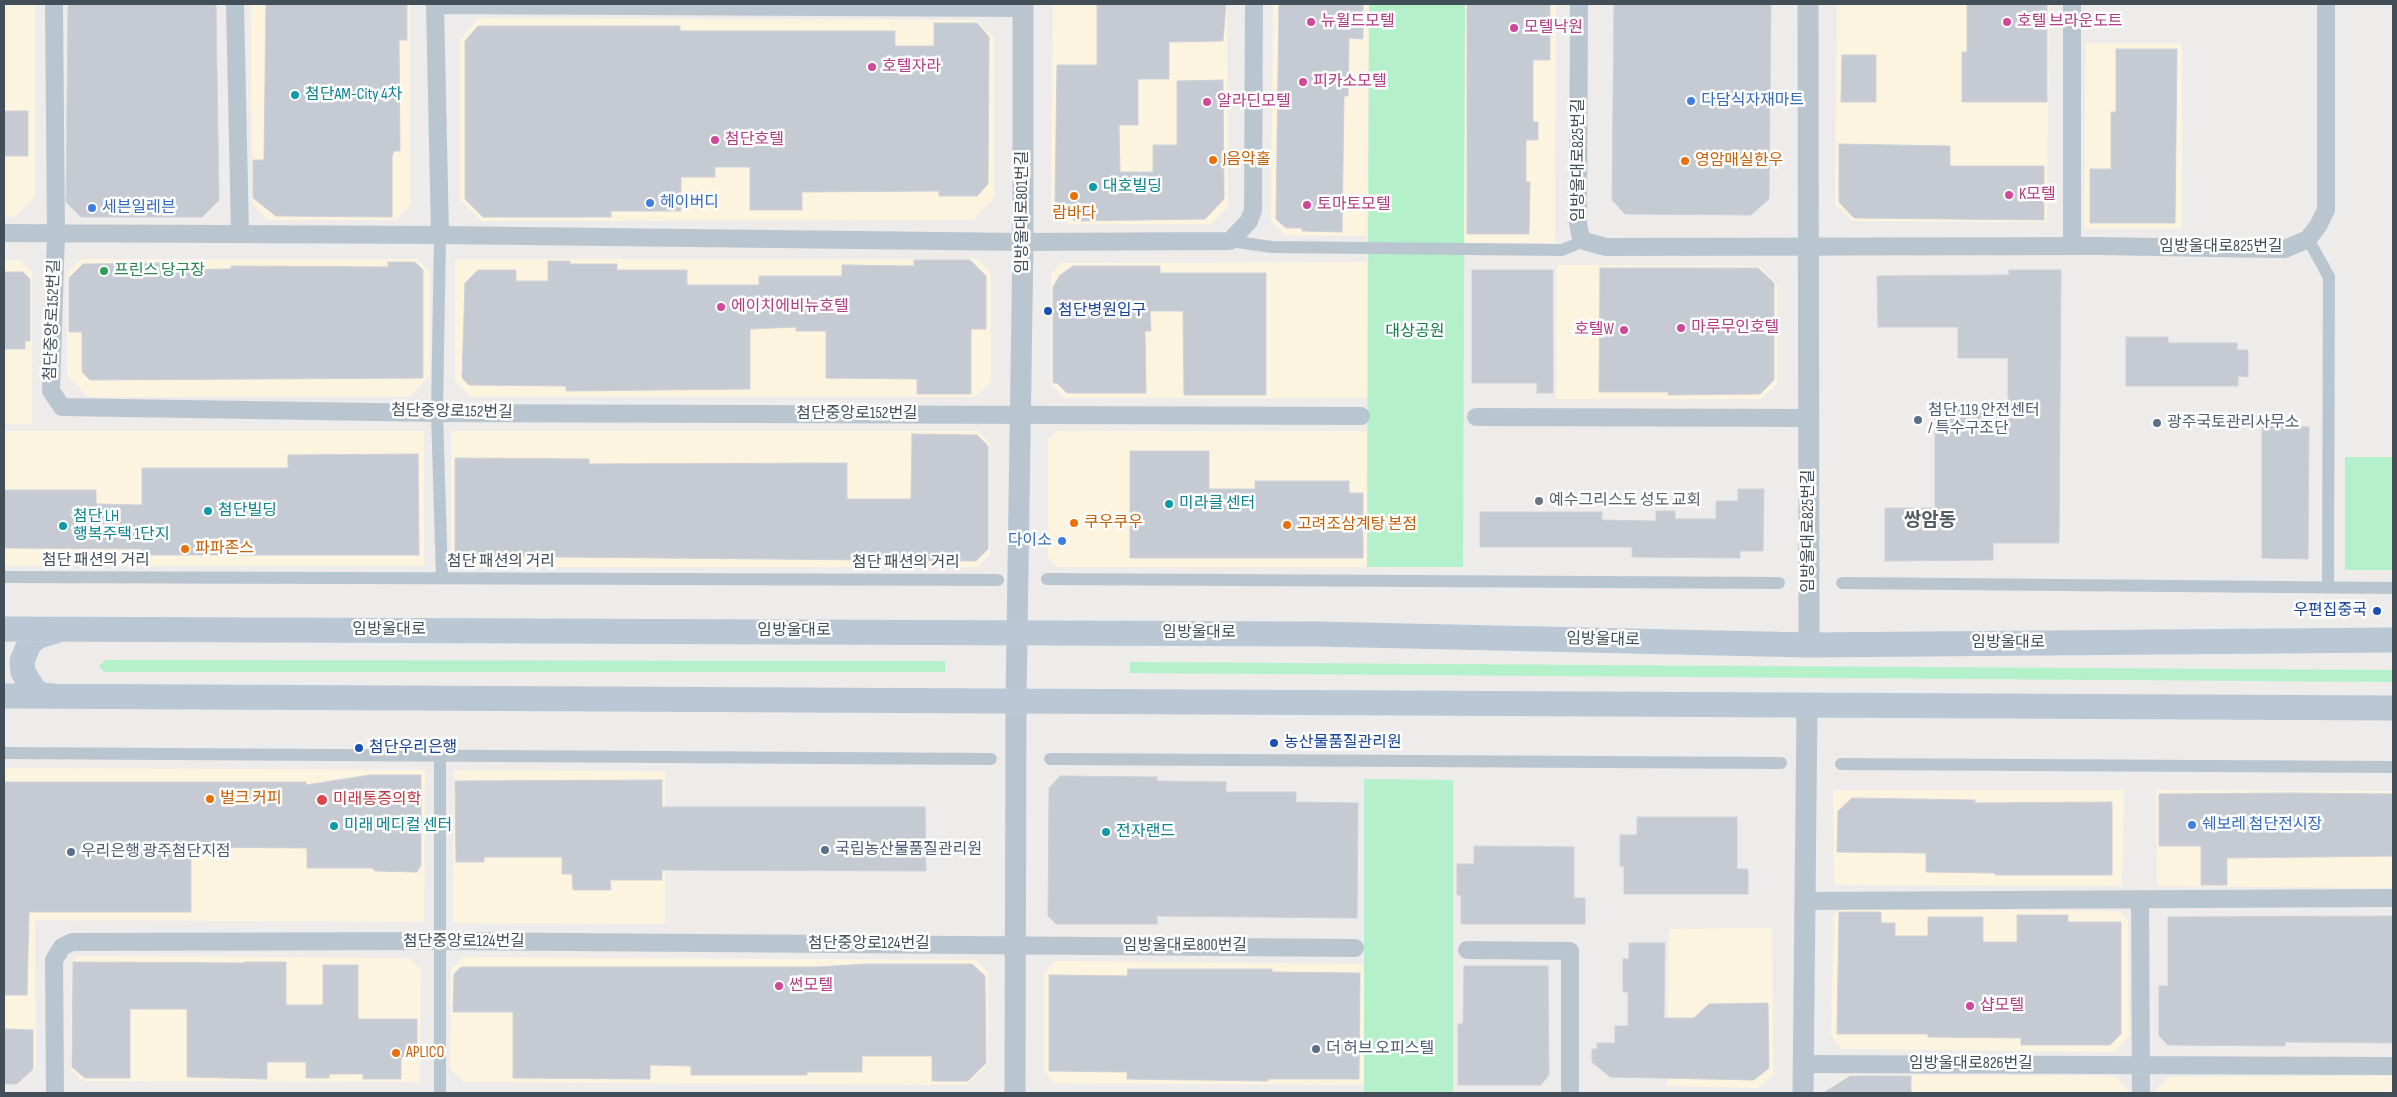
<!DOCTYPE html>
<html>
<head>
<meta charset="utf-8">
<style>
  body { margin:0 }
  #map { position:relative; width:2397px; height:1097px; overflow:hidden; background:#eeebeb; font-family:"Sofia Sans Condensed",sans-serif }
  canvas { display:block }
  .frame { position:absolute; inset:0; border:5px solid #424f59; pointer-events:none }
</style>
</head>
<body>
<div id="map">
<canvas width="2397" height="1097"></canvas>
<div class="frame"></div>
</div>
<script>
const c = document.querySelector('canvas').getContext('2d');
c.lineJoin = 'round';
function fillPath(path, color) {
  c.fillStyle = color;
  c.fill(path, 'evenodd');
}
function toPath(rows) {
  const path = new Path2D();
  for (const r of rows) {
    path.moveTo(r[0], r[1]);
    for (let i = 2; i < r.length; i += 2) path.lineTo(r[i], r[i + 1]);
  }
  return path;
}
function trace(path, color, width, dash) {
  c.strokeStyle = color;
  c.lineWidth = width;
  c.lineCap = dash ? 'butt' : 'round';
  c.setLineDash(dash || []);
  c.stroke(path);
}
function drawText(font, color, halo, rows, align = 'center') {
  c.font = font + ' "Sofia Sans Condensed","Noto Sans KR",sans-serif';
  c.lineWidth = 5;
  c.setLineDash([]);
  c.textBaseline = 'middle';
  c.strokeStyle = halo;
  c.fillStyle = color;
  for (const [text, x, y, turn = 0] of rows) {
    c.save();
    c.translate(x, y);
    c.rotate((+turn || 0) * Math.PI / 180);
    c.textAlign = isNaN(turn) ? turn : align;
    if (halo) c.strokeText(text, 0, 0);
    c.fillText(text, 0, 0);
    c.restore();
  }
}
fillPath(toPath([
  [4,4,35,4,35,196,15,217,4,217],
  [251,4,410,4,410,206,396,220,268,220,252,204],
  [1053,4,1227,4,1228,207,1211,224,1069,224,1051,206],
  [1273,4,1369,4,1367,236,1285,235,1271,221],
  [1465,4,1556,4,1555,243,1464,243],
  [1837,4,2049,4,2047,222,1852,221,1835,204],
  [479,18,977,20,994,38,994,198,973,220,481,221,460,200,460,40],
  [2086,43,2182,43,2182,229,2084,229],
  [81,259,417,259,430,272,430,375,408,397,88,397,67,375,67,273],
  [455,259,977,259,991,273,991,382,975,397,471,397,455,381],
  [4,260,20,260,32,272,32,424,4,424],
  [1367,262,1367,398,1065,398,1051,384,1051,274,1061,263],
  [1557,265,1759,266,1777,284,1777,384,1761,399,1556,399],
  [4,431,424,431,424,566,4,566],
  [451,431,978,431,990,443,990,555,977,567,451,567],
  [1057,431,1367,431,1367,567,1057,567,1048,558,1048,439],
  [4,768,425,770,424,922,35,920,36,1067,18,1085,4,1085],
  [454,770,665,771,665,924,453,923],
  [1833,790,2124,790,2122,886,1834,885],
  [2156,790,2393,791,2393,888,2157,886],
  [1839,909,2119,911,2128,921,2129,1037,2113,1052,1841,1049,1831,1035,1834,915],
  [1772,928,1773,1075,1758,1088,1667,1086,1669,929],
  [77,956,409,958,421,970,420,1082,83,1081,71,1069,72,961],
  [463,957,976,960,988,972,988,1065,967,1085,464,1082,450,1068,451,969],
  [1055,961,1364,964,1364,1085,1054,1083,1044,1070,1044,973],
  [1848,1075,2116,1076,2130,1093,1831,1093,1831,1086],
  [2393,1076,2393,1093,2157,1093,2157,1089,2169,1077]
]), '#fdf4e0');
fillPath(toPath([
  [1369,4,1465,4,1463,567,1367,567],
  [2345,457,2393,457,2393,570,2345,570],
  [105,660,945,661,945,672,104,672,99,666],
  [1130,662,2393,670,2393,682,1130,673],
  [1364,779,1453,780,1453,1093,1364,1093]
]), '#b4f1cb');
const building = toPath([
  [68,4,216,4,219,200,202,217,81,217,66,202,68,4],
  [266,4,407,4,407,40,399,40,400,151,394,151,392,157,392,217,276,216,253,198,253,160,264,160,266,4],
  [1097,4,1226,4,1223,41,1169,42,1169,79,1138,79,1138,125,1119,125,1120,172,1153,172,1153,145,1177,145,1177,81,1223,80,1224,199,1205,219,1075,221,1055,203,1057,65,1097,65,1097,4],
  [1279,4,1363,4,1363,39,1349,38,1348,96,1344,96,1342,232,1302,231,1302,228,1286,228,1276,219,1279,4],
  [1467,4,1550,4,1550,60,1533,60,1533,122,1538,122,1538,140,1526,140,1526,182,1530,182,1529,234,1467,234,1467,4],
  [1614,4,1771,4,1769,199,1751,215,1625,214,1612,200,1614,4],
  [1967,4,2047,4,2047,102,1962,102,1962,52,1967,52,1967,4],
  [934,23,977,23,989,37,988,184,977,196,939,196,939,191,802,192,802,210,750,210,750,167,715,167,715,177,681,177,681,211,611,211,611,217,483,217,465,199,465,41,478,26,680,26,680,31,895,31,895,46,934,46,934,23],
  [2116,49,2177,49,2175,223,2090,223,2090,169,2111,169,2111,112,2116,112,2116,49],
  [1842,55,1876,55,1876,102,1841,102,1842,55],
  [4,111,28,111,28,156,4,156,4,111],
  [1839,144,1950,146,1950,166,2044,166,2044,220,1854,218,1839,202,1839,144],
  [914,260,970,260,986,276,986,329,971,329,971,394,917,394,917,379,826,378,826,331,796,331,796,327,750,329,750,389,566,391,566,386,469,385,462,378,465,283,478,270,516,270,516,281,548,281,548,261,570,261,570,264,617,264,617,270,687,270,687,285,759,285,759,276,842,276,842,265,914,266,914,260],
  [388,262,415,262,423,270,423,378,90,380,82,372,82,332,69,332,69,278,83,264,163,263,164,270,231,269,231,266,388,267,388,262],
  [1073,266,1160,266,1160,273,1266,273,1266,395,1184,395,1183,311,1150,311,1151,331,1145,331,1146,393,1067,393,1057,383,1053,383,1053,287,1060,275,1073,266],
  [1600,268,1758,268,1774,283,1774,380,1760,394,1668,395,1668,392,1599,392,1600,268],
  [1472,270,1553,270,1553,393,1537,393,1537,383,1472,383,1472,270],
  [2009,270,2061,270,2059,543,1993,543,1993,560,1885,561,1885,508,1935,508,1935,408,2008,408,2008,358,1958,358,1958,327,1878,327,1877,276,2009,275,2009,270],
  [4,272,23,272,30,279,30,341,25,341,25,349,4,349,4,272],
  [2126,337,2168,337,2168,343,2237,343,2237,350,2248,350,2248,377,2238,376,2238,386,2126,386,2126,337],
  [2262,426,2309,427,2308,559,2262,558,2262,426],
  [912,434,977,435,988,446,988,549,976,561,455,556,455,458,589,459,589,464,847,463,847,499,911,499,912,434],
  [1130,451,1209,451,1209,489,1255,489,1255,481,1349,481,1349,493,1363,493,1363,558,1130,558,1130,451],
  [418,454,419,555,142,555,142,549,4,548,4,490,96,490,96,504,142,505,142,468,288,468,288,455,418,454],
  [1738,489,1764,489,1763,551,1740,551,1740,558,1632,557,1632,547,1480,547,1480,512,1602,512,1602,520,1656,521,1656,511,1675,511,1675,519,1716,519,1716,501,1738,501,1738,489],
  [370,775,421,775,421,865,417,872,375,871,372,868,307,868,307,848,191,847,191,912,29,912,27,995,4,995,4,782,306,782,306,785,370,775],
  [1060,776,1157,777,1157,781,1226,782,1226,792,1296,792,1296,802,1358,803,1357,918,1157,916,1157,924,1056,924,1048,916,1049,788,1060,776],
  [662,780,662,807,925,807,926,871,662,870,662,880,610,880,611,890,573,890,572,874,562,874,562,857,484,857,484,862,456,862,455,781,662,780],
  [2292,793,2393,794,2393,856,2227,858,2227,885,2201,885,2201,846,2159,846,2159,794,2292,793],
  [1852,798,1975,800,1975,803,2112,802,2112,875,1995,875,1995,873,1926,872,1926,853,1837,852,1838,811,1852,798],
  [1637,817,1737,817,1737,869,1748,869,1748,894,1624,894,1624,866,1620,866,1620,835,1637,835,1637,817],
  [1474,846,1574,847,1574,898,1585,898,1585,924,1461,924,1461,895,1457,895,1457,864,1474,864,1474,846],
  [1839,912,1881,912,1881,923,1895,923,1895,936,1928,936,1928,917,1983,917,1983,942,2017,942,2017,915,2068,915,2068,922,2121,922,2121,1034,2110,1045,2021,1045,2021,1038,1928,1037,1928,1034,1837,1034,1839,912],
  [2393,916,2393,1043,2285,1042,2285,1046,2168,1045,2159,1036,2159,986,2168,986,2168,917,2393,916],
  [1629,943,1665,943,1664,1018,1694,1018,1709,1004,1768,1003,1769,1068,1754,1080,1610,1077,1592,1062,1592,1049,1597,1049,1597,1043,1615,1043,1615,1026,1628,1026,1628,992,1623,992,1623,959,1629,959,1629,943],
  [73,962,245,963,245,962,286,962,286,1005,323,1005,323,965,358,965,358,1019,417,1019,417,1057,401,1057,401,1079,363,1079,363,1074,329,1074,329,1078,306,1078,306,1062,267,1062,267,1079,187,1077,187,1009,130,1009,130,1078,85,1078,72,1067,73,962],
  [866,964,972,964,985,976,986,1063,968,1081,932,1081,932,1056,862,1056,862,1072,807,1072,807,1075,691,1075,691,1066,650,1065,650,1079,513,1078,513,1012,453,1012,454,974,461,967,816,967,866,964],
  [1464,966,1548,966,1549,1075,1541,1085,1458,1085,1458,1024,1463,1024,1464,966],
  [1128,969,1272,969,1272,972,1360,973,1359,1079,1268,1079,1268,1081,1127,1079,1127,1072,1049,1071,1049,975,1127,976,1128,969],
  [4,1029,33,1030,33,1069,17,1084,4,1084,4,1029],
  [1850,1076,1911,1076,1911,1093,1823,1093,1850,1076]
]);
fillPath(building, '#c6cad2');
trace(building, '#ced1d8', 1);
trace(toPath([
  [440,235,437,413,442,578],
  [2308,239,2329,277,2328,588],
  [1230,241,1272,247,1562,250,1584,241],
  [4,577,998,580],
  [1047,579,1779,583],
  [1842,583,2393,588],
  [4,753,991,759],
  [1050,759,1781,763],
  [1841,764,2393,767],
  [440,1093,440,755]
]), '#bac6cf', 12);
trace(toPath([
  [54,4,56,233,51,391,62,407,437,413,1361,416],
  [235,4,240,233],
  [435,4,440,235],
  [1579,4,1578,223,1580,234,1584,241,1606,247,2098,246,2271,249,2285,249,2308,239,2318,226,2326,210,2326,4],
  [435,5,1023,8],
  [4,233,440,235,1023,242,1230,241,1249,221,1253,210,1254,4],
  [2072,246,2072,4],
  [1476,417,1809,418],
  [2140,899,2141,1093],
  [1804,901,2393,898],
  [1467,950,1570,951,1570,1093],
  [1802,1064,2393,1066],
  [55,1093,54,960,62,947,72,942,440,941,1355,948]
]), '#bac6cf', 18);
trace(toPath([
  [1808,4,1809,645],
  [1015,1093,1016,700,1023,242,1023,4],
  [1803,1093,1807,706]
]), '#bac6cf', 21);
trace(toPath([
  [4,629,1318,634,1809,645,2393,640],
  [4,696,2393,708],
  [53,696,42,695,34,690,23,672,22,661,30,642,39,636,56,631]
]), '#bac7d4', 25);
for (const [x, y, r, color] of [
  [1311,22,5,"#d1479c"],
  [2007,22,5,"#d1479c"],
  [1514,28,5,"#d1479c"],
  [872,67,5,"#d1479c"],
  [1303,82,5,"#d1479c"],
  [295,95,5,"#0f9aa8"],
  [1691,101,5,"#3f7fe0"],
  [1207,102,5,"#d1479c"],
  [715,140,5,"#d1479c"],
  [1213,160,5,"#e8710a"],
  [1685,161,5,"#e8710a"],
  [1093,187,5,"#0f9aa8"],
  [2009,195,5,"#d1479c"],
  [1074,196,5,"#e8710a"],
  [650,203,5,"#3f7fe0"],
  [1307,205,5,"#d1479c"],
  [92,208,5,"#3f7fe0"],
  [104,271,5,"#2e9e5b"],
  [721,307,5,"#d1479c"],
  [1048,311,5,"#1a4fb4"],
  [1681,328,5,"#d1479c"],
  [1624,330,5,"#d1479c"],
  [1918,420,5,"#5c6f8a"],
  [2157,423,5,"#5c6f8a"],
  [1539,501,5,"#6b7280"],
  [1169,504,5,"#0f9aa8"],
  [208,511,5,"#0f9aa8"],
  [1074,523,5,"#e8710a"],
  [1287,525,5,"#e8710a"],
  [63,526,5,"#0f9aa8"],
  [1062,541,5,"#3f7fe0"],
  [185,549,5,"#e8710a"],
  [2377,611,5,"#1a4fb4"],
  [1274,743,5,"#1a4fb4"],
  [359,748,5,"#1a4fb4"],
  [210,799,5,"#e8710a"],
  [322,800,6,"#e0444e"],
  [2192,825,5,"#3f7fe0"],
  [334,826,5,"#0f9aa8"],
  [1106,832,5,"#0f9aa8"],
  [825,850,5,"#5c6f8a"],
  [71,852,5,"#5c6f8a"],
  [779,986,5,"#d1479c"],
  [1970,1006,5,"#d1479c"],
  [1316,1049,5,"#5c6f8a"],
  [396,1053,5,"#e8710a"]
]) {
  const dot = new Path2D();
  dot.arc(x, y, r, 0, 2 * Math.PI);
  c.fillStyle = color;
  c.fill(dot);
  trace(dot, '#fff', 2);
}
drawText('16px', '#b23c85', '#fff', [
  ["뉴월드모텔",1321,22],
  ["호텔 브라운도트",2017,22],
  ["모텔낙원",1524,28],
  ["호텔자라",882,67],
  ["피카소모텔",1313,82],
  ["알라딘모텔",1217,102],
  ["첨단호텔",725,140],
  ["K모텔",2019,195],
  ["토마토모텔",1317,205],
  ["에이치에비뉴호텔",731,307],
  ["마루무인호텔",1691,328],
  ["호텔W",1614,330,"right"],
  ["썬모텔",789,986],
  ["샵모텔",1980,1006]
], 'left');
drawText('16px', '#0d838f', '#fff', [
  ["첨단AM-City 4차",305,95],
  ["대호빌딩",1103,187],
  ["미라클 센터",1179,504],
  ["첨단빌딩",218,511],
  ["첨단 LH",73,517],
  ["행복주택 1단지",73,535],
  ["미래 메디컬 센터",344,826],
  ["전자랜드",1116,832]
], 'left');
drawText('16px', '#366cbe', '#fff', [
  ["다담식자재마트",1701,101],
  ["헤이버디",660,203],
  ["세븐일레븐",102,208],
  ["다이소",1052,541,"right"],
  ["쉐보레 첨단전시장",2202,825]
], 'left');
drawText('16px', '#c56008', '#fff', [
  ["J음악홀",1223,160],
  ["영암매실한우",1695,161],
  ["람바다",1074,214,"center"],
  ["쿠우쿠우",1084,523],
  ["고려조삼계탕 본점",1297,525],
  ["파파존스",195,549],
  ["벌크 커피",220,799],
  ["APLICO",406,1053]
], 'left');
drawText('16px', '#424f59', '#fff', [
  ["임방울대로825번길",1579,160,-90],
  ["임방울대로801번길",1023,212,-90],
  ["임방울대로825번길",2221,247],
  ["첨단중앙로152번길",53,320,-88],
  ["첨단중앙로152번길",452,412,1],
  ["첨단중앙로152번길",857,414],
  ["임방울대로825번길",1809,531,-90],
  ["첨단 패션의 거리",96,561],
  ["첨단 패션의 거리",501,562],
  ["첨단 패션의 거리",906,563],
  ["임방울대로",389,630],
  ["임방울대로",794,631],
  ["임방울대로",1199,633],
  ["임방울대로",1603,640,1],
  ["임방울대로",2008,643],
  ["첨단중앙로124번길",464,942],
  ["첨단중앙로124번길",869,944],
  ["임방울대로800번길",1185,946],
  ["임방울대로826번길",1971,1064]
]);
drawText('16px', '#27864d', '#fff', [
  ["프린스 당구장",114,271]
], 'left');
drawText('16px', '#164399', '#fff', [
  ["첨단병원입구",1058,311],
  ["우편집중국",2367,611,"right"],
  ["농산물품질관리원",1284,743],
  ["첨단우리은행",369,748]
], 'left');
drawText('16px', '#107e46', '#fff', [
  ["대상공원",1415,332]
]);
drawText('16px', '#4e5e75', '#fff', [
  ["첨단 119 안전센터",1928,411],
  ["/ 특수구조단",1928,429],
  ["광주국토관리사무소",2167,423],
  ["국립농산물품질관리원",835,850],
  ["우리은행 광주첨단지점",81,852],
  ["더 허브 오피스텔",1326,1049]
], 'left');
drawText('16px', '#5b616d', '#fff', [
  ["예수그리스도 성도 교회",1549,501]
], 'left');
drawText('16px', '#be3a42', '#fff', [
  ["미래통증의학",333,800]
], 'left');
drawText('bold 19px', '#575c61', '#fff', [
  ["쌍암동",1930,521]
]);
</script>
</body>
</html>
